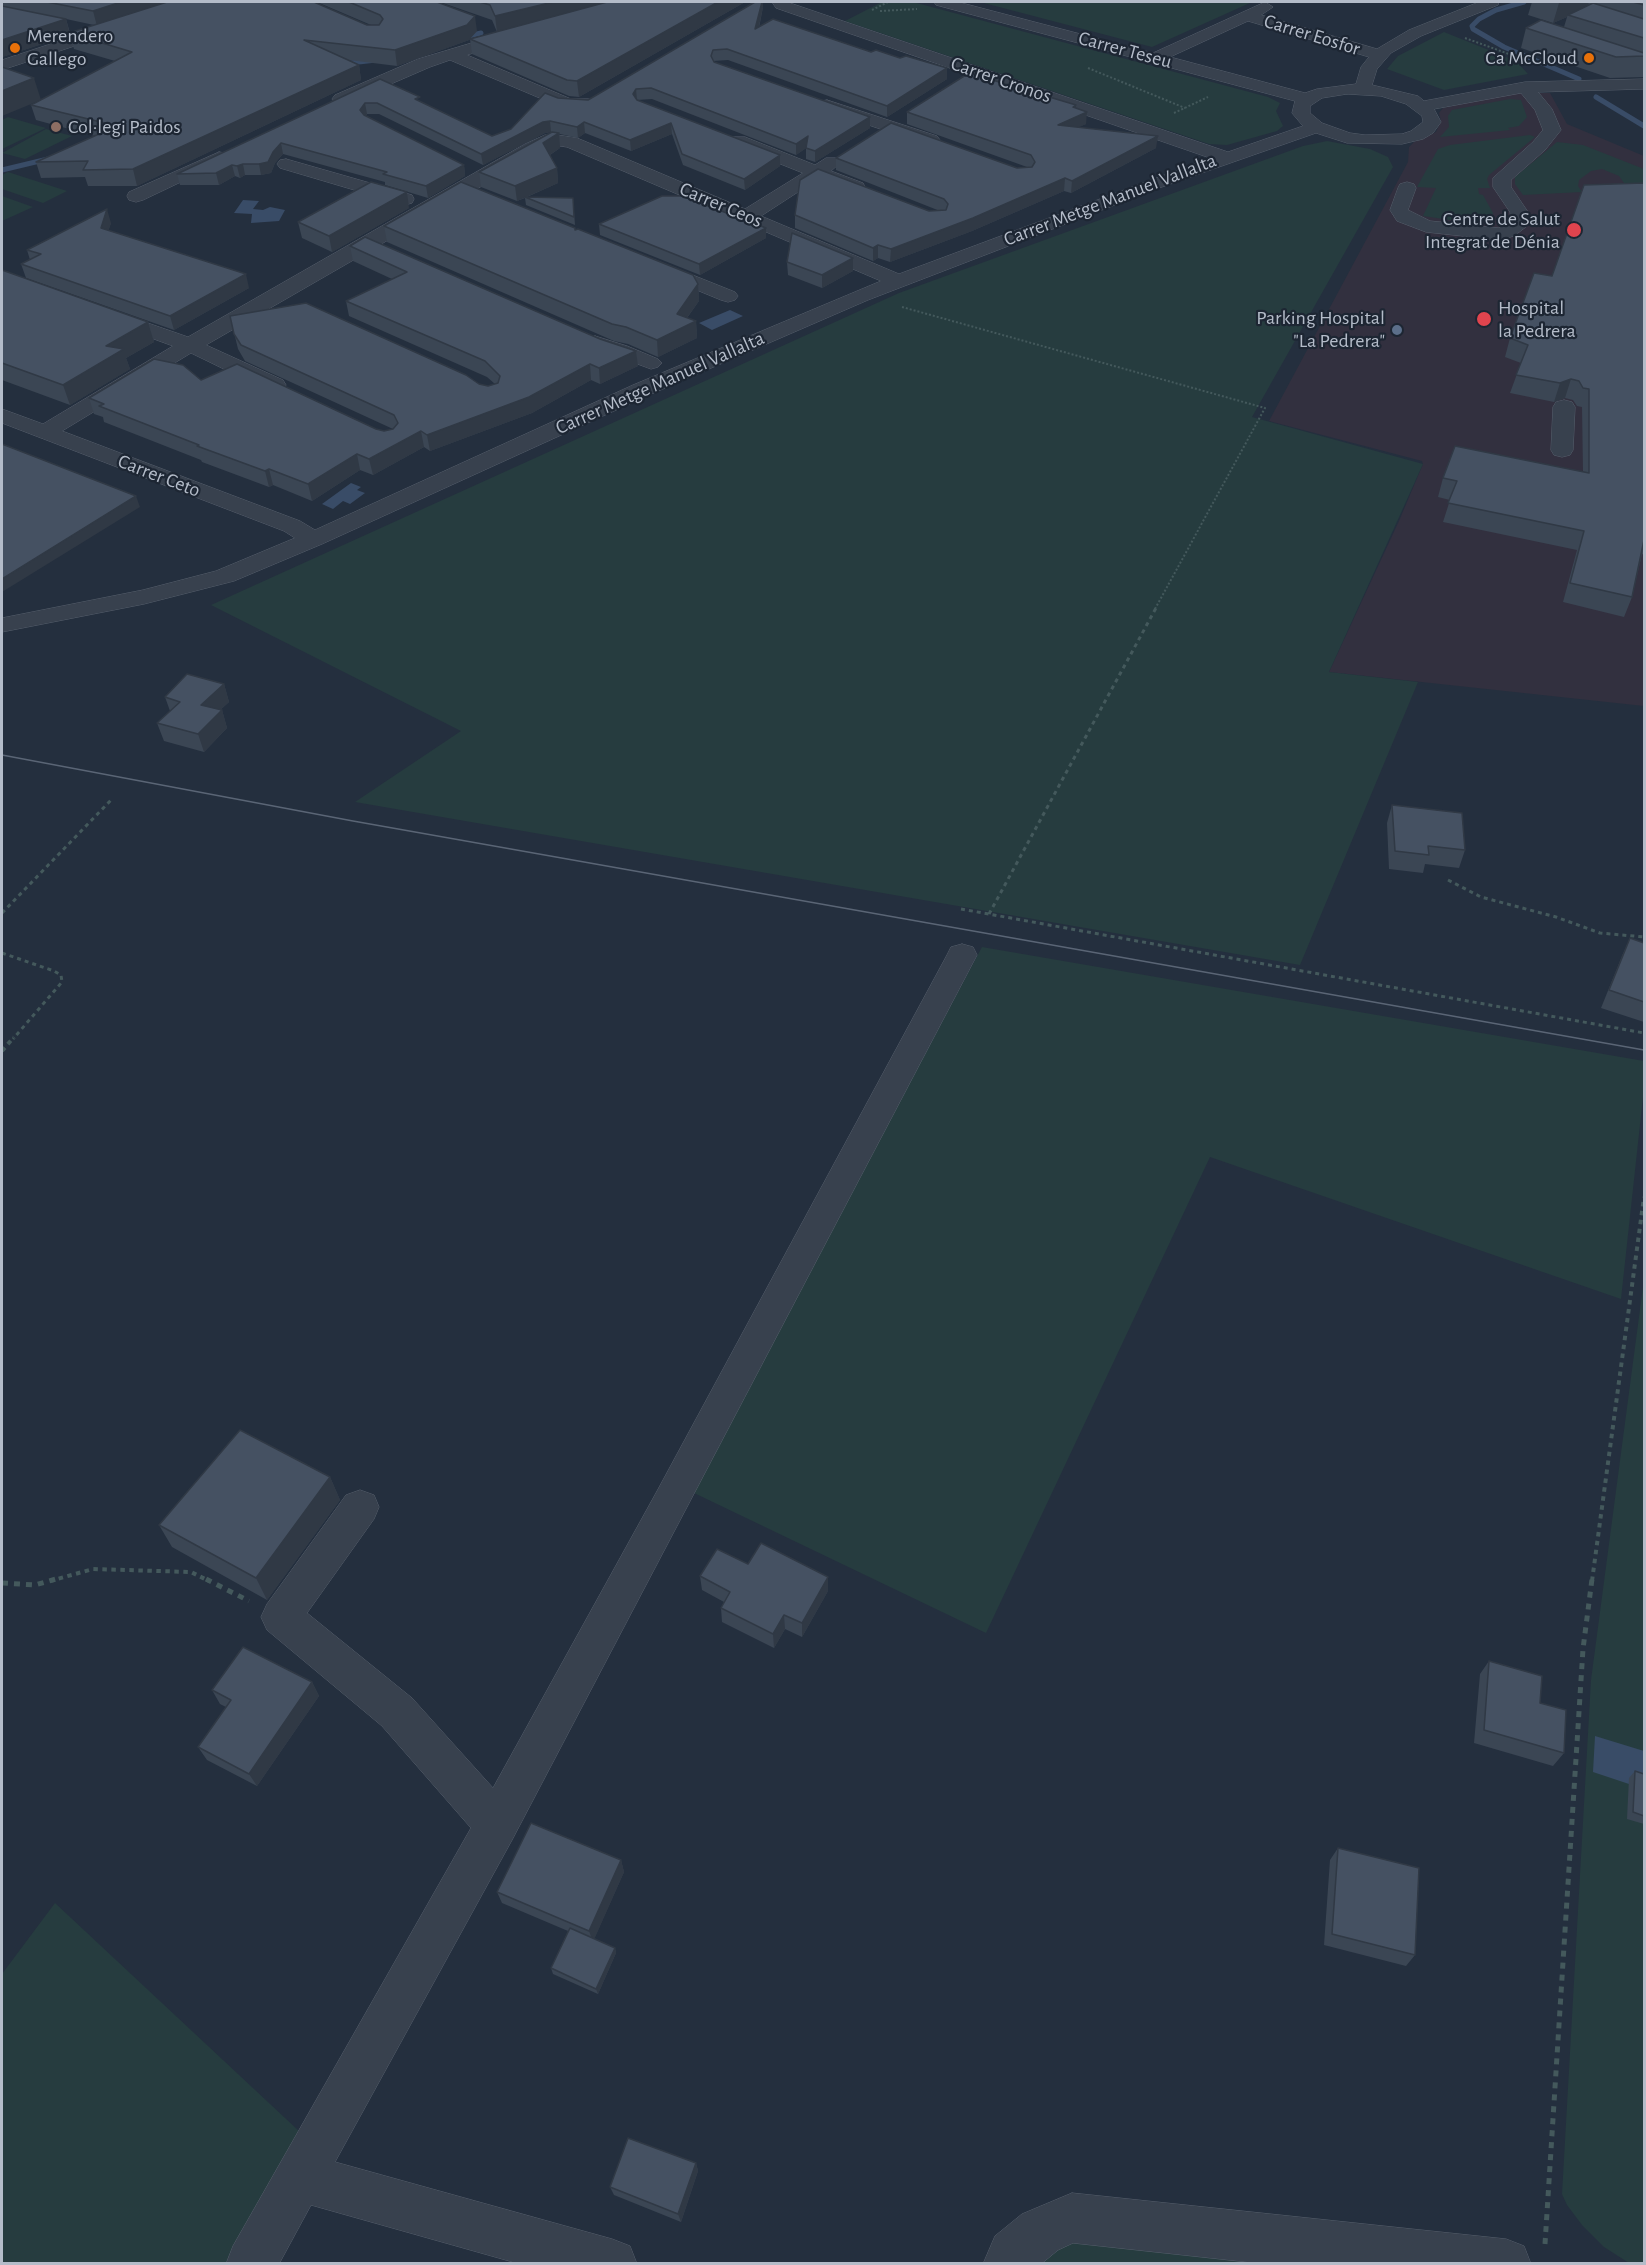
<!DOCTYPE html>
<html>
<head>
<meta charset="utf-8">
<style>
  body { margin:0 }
  #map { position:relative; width:1646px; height:2265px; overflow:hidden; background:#242f3e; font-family:"Alegreya Sans",sans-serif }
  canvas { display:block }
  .frame { position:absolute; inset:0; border:3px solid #b4bcc9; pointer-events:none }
</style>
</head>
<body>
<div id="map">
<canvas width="1646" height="2265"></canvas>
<div class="frame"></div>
</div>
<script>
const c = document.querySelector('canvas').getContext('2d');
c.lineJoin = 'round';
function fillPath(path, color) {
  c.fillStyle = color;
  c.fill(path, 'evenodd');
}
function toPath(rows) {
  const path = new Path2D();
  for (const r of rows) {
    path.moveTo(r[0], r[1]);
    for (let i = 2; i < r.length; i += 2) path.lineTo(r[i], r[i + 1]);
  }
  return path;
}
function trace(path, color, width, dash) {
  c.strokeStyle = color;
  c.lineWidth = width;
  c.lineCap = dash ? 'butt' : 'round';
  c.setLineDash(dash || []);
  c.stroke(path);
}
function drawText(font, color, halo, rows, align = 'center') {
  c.font = font + ' "Alegreya Sans",sans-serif';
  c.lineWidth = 4.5;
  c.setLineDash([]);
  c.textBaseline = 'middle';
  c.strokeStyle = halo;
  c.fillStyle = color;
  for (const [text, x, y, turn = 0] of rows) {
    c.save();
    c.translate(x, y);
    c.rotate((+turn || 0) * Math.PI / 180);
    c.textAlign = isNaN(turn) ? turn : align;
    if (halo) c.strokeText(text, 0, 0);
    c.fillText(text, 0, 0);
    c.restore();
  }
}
fillPath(toPath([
  [1512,93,1550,93,1567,124,1644,156,1644,706,1329,672,1399,521,1423,464,1422,461,1269,421,1408,162,1409,147,1414,142,1436,132,1441,121,1439,113,1443,108]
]), '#32303f');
fillPath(toPath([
  [882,2,913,2,1268,97,1280,103,1276,111,1283,126,1277,131,1227,145,1209,144,845,21],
  [980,2,1252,2,1152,47],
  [1444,32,1516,61,1528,74,1444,90,1387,69,1398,56],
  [1510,99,1521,100,1527,117,1519,126,1508,128,1510,130,1440,137,1449,127,1448,116,1452,110],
  [8,117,46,128,2,149,2,120],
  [46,129,72,136,25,159,2,153],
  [1530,135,1535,137,1489,175,1487,179,1490,188,1478,188,1479,194,1483,195,1493,213,1491,220,1471,223,1423,216,1436,188,1417,187,1438,149,1450,145],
  [1327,141,1370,149,1388,157,1393,167,1252,417,1423,464,1329,672,1418,682,1300,965,355,802,461,731,211,605,899,293,1303,146],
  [1557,142,1583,145,1644,169,1644,193,1632,194,1619,176,1602,169,1591,171,1579,180,1578,186,1582,192,1523,195,1515,184,1515,177],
  [8,172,67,191,43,203,2,189,2,175],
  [2,196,33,207,2,221],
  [982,947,1644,1061,1644,1088,1621,1299,1210,1157,986,1633,692,1492],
  [1644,1279,1644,2263,1629,2263,1604,2247,1582,2225,1567,2205,1562,2194,1591,1680],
  [55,1903,300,2132,227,2263,2,2263,2,1974],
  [1068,2240,1275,2264,1026,2264]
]), '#263c3f');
fillPath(toPath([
  [243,200,259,201,253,209,263,210,270,207,285,210,279,221,251,223,252,214,234,213],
  [730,310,743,316,712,330,699,323],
  [351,483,361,487,357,490,365,493,350,504,343,501,333,509,322,504],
  [1595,1736,1644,1751,1644,1789,1593,1772]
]), '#394c67');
trace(toPath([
  [1524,2,1496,10,1479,19,1472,26,1473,29,1504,47,1579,79],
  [461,38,481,33],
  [341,64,376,60],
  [1596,97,1644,126],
  [2,170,48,159]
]), '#394c67', 5);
const minor = toPath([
  [178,2,200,2,198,5,2,70,2,60,178,2],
  [772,2,787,2,1228,152,1303,126,1292,113,1295,101,936,5,934,2,958,2,1153,53,1265,2,1273,7,1261,15,1377,49,1409,30,1479,2,1499,2,1498,5,1421,36,1391,53,1377,69,1372,85,1418,96,1424,101,1525,82,1644,79,1644,89,1538,92,1552,109,1561,130,1545,150,1511,180,1511,187,1528,212,1531,223,1514,236,1499,240,1426,232,1397,221,1390,210,1398,188,1400,184,1407,182,1414,184,1416,188,1408,210,1430,221,1499,228,1511,221,1510,212,1493,187,1493,178,1533,142,1543,130,1535,110,1521,93,1434,109,1441,122,1433,133,1423,139,1402,144,1347,143,1316,133,1159,188,868,300,649,395,322,544,234,581,144,604,2,632,2,618,143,590,216,571,295,538,284,531,2,423,2,409,43,424,173,346,102,320,99,316,102,312,109,310,116,312,188,337,525,144,545,135,551,134,577,138,745,209,803,173,733,145,730,141,733,137,745,137,815,165,826,158,838,158,841,162,831,171,863,183,865,187,863,191,849,191,818,179,761,216,899,274,1210,158,776,8,772,2],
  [1248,21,1369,57,1361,67,1356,84,1317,89,1305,93,1170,57,1248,21],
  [1347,94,1381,96,1406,104,1422,116,1423,122,1411,131,1402,134,1365,135,1350,133,1322,123,1310,113,1310,106,1322,98,1347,94],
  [553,145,567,147,881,281,633,385,315,530,300,521,62,431,191,353,267,390,275,391,283,390,286,385,283,380,206,345,553,145],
  [515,30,521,32,523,35,521,38,467,55,571,99,593,99,596,103,593,107,574,111,568,110,450,60,430,67,347,103,335,103,332,99,335,95,418,59,515,30],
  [827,100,937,136,940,140,937,144,925,144,821,109,818,105,821,101,827,100],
  [219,152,225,153,228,157,225,161,143,200,136,202,129,200,127,196,129,192,219,152],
  [286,159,412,195,414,199,412,203,405,205,280,168,277,164,280,160,286,159],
  [655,260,735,292,738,296,735,300,728,302,721,300,648,270,645,266,648,262,655,260],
  [595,336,627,346,658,359,662,363,658,367,651,369,616,356,602,353,588,346,585,342,588,338,595,336],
  [1564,400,1572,402,1575,407,1573,450,1570,455,1562,457,1554,455,1551,450,1553,407,1556,402,1564,400],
  [962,944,973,947,977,955,512,1840,335,2162,612,2239,630,2246,637,2264,520,2264,311,2205,279,2264,226,2264,233,2246,282,2160,471,1828,382,1726,267,1630,261,1617,267,1604,346,1495,360,1490,374,1495,379,1507,374,1519,307,1613,412,1698,493,1788,656,1493,947,955,951,947,962,944],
  [1072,2193,1506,2239,1524,2246,1531,2264,1266,2264,1073,2243,1058,2250,1041,2264,983,2264,995,2236,1022,2214,1072,2193]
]);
trace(minor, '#565f6c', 1);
trace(toPath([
  [872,10,888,2],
  [880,11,917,9],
  [1465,38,1517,57,1527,63],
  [1088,68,1185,108],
  [1174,113,1208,97],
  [902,307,1265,408,1155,609]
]), '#44595c', 2, [2, 2]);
trace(toPath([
  [1448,880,1481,897,1556,917,1600,933,1644,937],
  [961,909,1644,1033],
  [2,913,113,798],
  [989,914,1156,608],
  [2,953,54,971,61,975,62,982,13,1039]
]), '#44595c', 3, [4, 4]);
trace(toPath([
  [2,1051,14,1037],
  [50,1581,93,1569,191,1572,209,1581],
  [1592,1581,1644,1197]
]), '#44595c', 4, [4.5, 4.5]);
trace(toPath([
  [206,1579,249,1601],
  [2,1583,35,1585,56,1579],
  [1545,2244,1583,1649,1592,1579]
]), '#44595c', 5, [6, 6]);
fillPath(minor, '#38414e');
trace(toPath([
  [2,755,353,821,1644,1050]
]), '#5a6575', 1.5);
fillPath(toPath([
  [2,2,314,2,367,25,371,25,317,2,437,2,477,31,469,40,397,66,349,60,359,65,361,80,137,186,88,186,85,177,41,178,36,162,95,136,36,120,31,105,115,61,74,49,70,35,2,57],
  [66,19,94,25,70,33],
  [440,2,745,2,579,97,569,96,472,54,470,39,497,32,492,20],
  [1532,2,1644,2,1644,77,1610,78,1521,48,1526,28,1564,27,1567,17,1553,23,1528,15],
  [763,7,759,28,947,68,947,79,887,117,728,60,713,61,870,128,815,162,806,159,806,148,796,155,652,99,637,100,780,166,745,190,683,165,672,134,631,151,585,133,578,138,551,132,545,133,483,165,379,114,367,114,366,116,464,165,465,176,428,198,385,185,385,182,283,154,275,163,271,173,261,175,245,175,240,178,235,176,219,185,180,185,177,174,380,79,421,102,492,136,511,129,558,98,588,100],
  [1076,108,1086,124,1078,127,1156,148,1071,193,1064,191,972,231,890,262,878,258,873,261,795,228,795,215,940,211,836,170,836,158,1017,168,1027,167,907,124,907,112],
  [560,148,550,155,557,168,558,183,527,197,573,198,575,225,526,205,525,198,517,201,481,187,479,172],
  [1644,183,1644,555,1642,554,1632,597,1624,617,1563,602,1577,550,1443,522,1450,500,1438,497,1443,478,1583,472,1582,407,1577,406,1573,400,1565,398,1554,402,1510,393,1521,363,1505,357,1510,338,1552,276],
  [409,208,332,252,302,238,298,222],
  [111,223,108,231,249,288,174,330,26,278,21,264,30,260,27,250],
  [599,224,766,228,766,238,700,275,600,235],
  [384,226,575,230,698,284,699,301,687,318,696,321,697,338,658,357,628,344,614,341,387,242],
  [350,246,600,339,636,351,638,366,600,384,591,380,532,413,430,451,424,447,373,475,360,470,312,501,273,485,269,487,202,462,201,460,104,422,103,417,94,414,89,398,201,380,376,429,384,431,393,429,245,361,238,349,230,316,479,384,488,386,495,384,487,377,349,316,346,301,392,279,353,261],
  [787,262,853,271,822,288,788,275],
  [2,270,148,322,154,342,126,358,130,369,70,405,2,380],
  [224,684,229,702,220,710,222,710,227,728,204,752,164,741,157,723,170,711,165,697],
  [1392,805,1465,850,1459,868,1425,864,1423,873,1389,869,1387,823],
  [1630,938,1644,943,1644,1022,1601,1008,1622,956],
  [330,1477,340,1500,267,1600,172,1547,159,1525],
  [748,1564,828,1577,828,1591,802,1637,785,1629,774,1648,722,1622,721,1608,724,1602,702,1590,700,1576],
  [1489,1661,1540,1703,1564,1753,1553,1766,1474,1743,1480,1674],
  [312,1682,319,1696,257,1786,207,1760,198,1747,226,1707,220,1704,212,1690],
  [1635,1771,1644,1774,1644,1824,1627,1819,1629,1778],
  [1338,1848,1415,1955,1406,1966,1324,1945,1330,1860],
  [621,1860,624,1872,594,1939,615,1948,616,1953,598,1994,553,1974,551,1968,568,1931,502,1903,497,1892],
  [696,2163,698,2171,681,2222,614,2195,610,2187]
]), '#3b4654');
fillPath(toPath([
  [121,2,172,2,97,26,93,11],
  [553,2,612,2,497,32,495,16],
  [718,2,745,2,579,97,577,81],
  [762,2,763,2,763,7,756,40,755,29],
  [1562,2,1589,2,1587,9,1568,15,1567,17,1553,23,1559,3],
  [475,16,477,31,469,40,397,66,395,50],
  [66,19,70,35,2,57,2,40],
  [359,65,361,80,137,186,133,169],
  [947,68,947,79,887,117,887,106],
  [34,78,41,100,2,116,2,91],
  [636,89,637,100,633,94],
  [365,103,367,114,362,121,360,110],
  [1076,105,1075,117,1087,112,1086,124,1057,137,1058,125,1073,107],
  [870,117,870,128,815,162,815,151],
  [550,121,551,132,545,133,483,165,481,154,543,122],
  [584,122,585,133,578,138,577,127],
  [671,123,672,134,631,151,630,140],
  [559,133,560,148,545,158,543,143],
  [808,136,808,147,796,155,796,144],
  [1158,136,1156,148,1071,193,1072,181],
  [281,143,283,154,275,163,271,173,261,175,259,164],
  [780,155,780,166,745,190,744,179],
  [243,164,245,175,240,178,237,166],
  [232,165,235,176,219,185,216,173],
  [464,165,465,176,428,198,426,186],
  [557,168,558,183,517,201,515,186],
  [1065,178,1064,191,972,231,890,262,891,249],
  [407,192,409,208,332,252,329,236],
  [107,209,111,223,105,242,101,228],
  [766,228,766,238,700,275,699,264],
  [878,245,878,258,873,261,873,248],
  [853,258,853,271,822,288,822,275],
  [246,274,249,288,174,330,170,316],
  [698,284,699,301,678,330,696,321,697,338,658,357,657,340],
  [148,322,154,342,126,358,130,369,70,405,63,385,106,346],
  [636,351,638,366,600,384,599,368],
  [590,364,591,380,532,413,430,451,427,435],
  [1571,379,1565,398,1554,402,1560,383],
  [421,431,424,447,373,475,369,459],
  [357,454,360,470,312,501,308,484],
  [269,469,273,485,269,487,265,471],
  [136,496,140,507,2,592,2,579],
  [224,684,229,702,207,722,201,705],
  [222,710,227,728,204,752,198,734],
  [330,1477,340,1500,267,1600,256,1578],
  [828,1577,828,1591,802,1637,802,1623],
  [784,1615,785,1629,774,1648,773,1634],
  [312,1682,319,1696,257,1786,249,1774],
  [621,1860,624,1872,593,1942,589,1931],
  [615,1948,616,1953,598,1994,596,1989],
  [696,2163,698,2171,681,2222,678,2214]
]), '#303945');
const building = toPath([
  [47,2,121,2,93,11,47,2],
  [167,2,314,2,367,25,379,25,383,19,380,15,349,2,437,2,475,16,467,25,395,50,304,40,359,65,133,169,83,170,88,161,36,162,117,126,31,105,132,52,69,33,167,2],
  [480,2,553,2,495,16,490,5,480,2],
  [607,2,718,2,577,81,567,80,470,39,607,2],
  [755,2,762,2,755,29,773,19,871,52,876,50,900,58,906,56,947,68,887,106,727,49,713,50,711,56,714,62,870,117,815,151,806,148,808,136,796,144,651,88,636,89,633,94,637,100,780,155,744,179,682,154,671,123,630,140,584,122,577,127,550,121,543,122,481,154,377,103,365,103,360,110,364,115,464,165,426,186,383,174,387,172,281,143,273,152,268,162,259,164,243,164,237,166,232,165,216,173,177,174,380,79,420,97,415,99,492,136,511,129,545,93,558,98,588,100,755,2],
  [1633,2,1644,2,1644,5,1633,2],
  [1593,3,1644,19,1644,38,1568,15,1593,3],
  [2,6,66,19,2,40,2,6],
  [1541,20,1644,53,1644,56,1616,57,1526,28,1541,20],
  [2,67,34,78,2,91,2,67],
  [969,73,1076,105,1073,107,1087,112,1058,125,1158,136,1072,181,1065,178,973,218,891,249,878,245,873,248,795,215,800,180,818,169,929,211,946,210,948,204,944,199,836,158,891,123,1017,168,1032,167,1035,162,1031,155,907,112,969,73],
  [552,132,559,133,543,143,557,168,515,186,479,172,552,132],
  [371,182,407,192,329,236,298,222,371,182],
  [461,182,575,228,575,230,578,229,693,275,698,284,677,314,696,321,657,340,626,327,612,324,384,226,461,182],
  [1644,183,1644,540,1632,597,1570,583,1584,531,1448,503,1457,481,1443,478,1455,446,1589,473,1589,389,1583,388,1579,381,1571,379,1560,383,1516,375,1528,345,1510,338,1534,273,1552,276,1584,185,1644,183],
  [662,196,682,196,766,228,699,264,599,224,662,196],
  [525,197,573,198,574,217,525,197],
  [107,209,101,228,246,274,170,316,21,264,41,254,27,250,107,209],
  [792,233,853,258,822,275,787,262,792,233],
  [365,237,600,339,636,351,599,368,590,364,529,397,427,435,421,431,369,459,357,454,308,484,269,469,265,471,197,446,199,445,99,406,104,404,89,398,154,359,183,365,201,380,237,364,376,429,384,431,393,429,398,423,394,415,241,345,234,334,230,316,306,303,466,375,479,384,488,386,498,383,500,376,485,361,346,301,407,272,350,246,365,237],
  [2,270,148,322,106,346,124,349,63,385,2,363,2,270],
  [2,444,136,496,2,579,2,444],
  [187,674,224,684,201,705,222,710,198,734,157,723,180,702,165,697,187,674],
  [1392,805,1462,813,1465,850,1428,846,1429,855,1395,851,1392,805],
  [1630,938,1644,943,1644,1002,1609,990,1630,938],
  [240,1430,330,1477,256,1578,159,1525,240,1430],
  [761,1543,828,1577,802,1623,784,1615,773,1634,721,1608,730,1592,700,1576,717,1549,748,1564,761,1543],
  [243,1647,312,1682,249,1774,198,1747,231,1700,212,1690,243,1647],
  [1489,1661,1542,1676,1540,1703,1566,1710,1564,1753,1484,1730,1489,1661],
  [1635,1771,1644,1774,1644,1816,1633,1812,1635,1771],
  [531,1823,621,1860,589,1931,497,1892,531,1823],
  [1338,1848,1419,1868,1415,1955,1332,1934,1338,1848],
  [570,1928,615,1948,596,1989,551,1968,570,1928],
  [628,2138,696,2163,678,2214,610,2187,628,2138]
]);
fillPath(building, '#455162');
trace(building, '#303945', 1.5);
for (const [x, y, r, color] of [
  [15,48,6,"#e8710a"],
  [1589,58,6,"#e8710a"],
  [56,127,6,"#8d6e63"],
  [1574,230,8,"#e0444e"],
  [1484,319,8,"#e0444e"],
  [1397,330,6,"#5c6f8a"]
]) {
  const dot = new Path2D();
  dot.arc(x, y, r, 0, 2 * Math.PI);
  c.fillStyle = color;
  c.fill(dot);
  trace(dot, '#1d2633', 2);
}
drawText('20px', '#b4bcc9', '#1d2633', [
  ["Carrer Eosfor",1312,35,17],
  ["Carrer Teseu",1125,50,15],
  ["Carrer Cronos",1001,80,19],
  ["Carrer Metge Manuel Vallalta",1110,200,-21],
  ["Carrer Ceos",721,205,23],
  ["Carrer Metge Manuel Vallalta",660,383,-24],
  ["Carrer Ceto",159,476,21]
]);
drawText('20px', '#b4bcc9', '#1d2633', [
  ["Merendero",27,36],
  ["Gallego",27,59],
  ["Ca McCloud",1577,58,"right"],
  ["Col·legi Paidos",68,127],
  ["Centre de Salut",1560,219,"right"],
  ["Integrat de Dénia",1560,242,"right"],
  ["Hospital",1498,308],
  ["la Pedrera",1498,331],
  ["Parking Hospital",1385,318,"right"],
  ["\"La Pedrera\"",1385,341,"right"]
], 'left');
</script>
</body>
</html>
